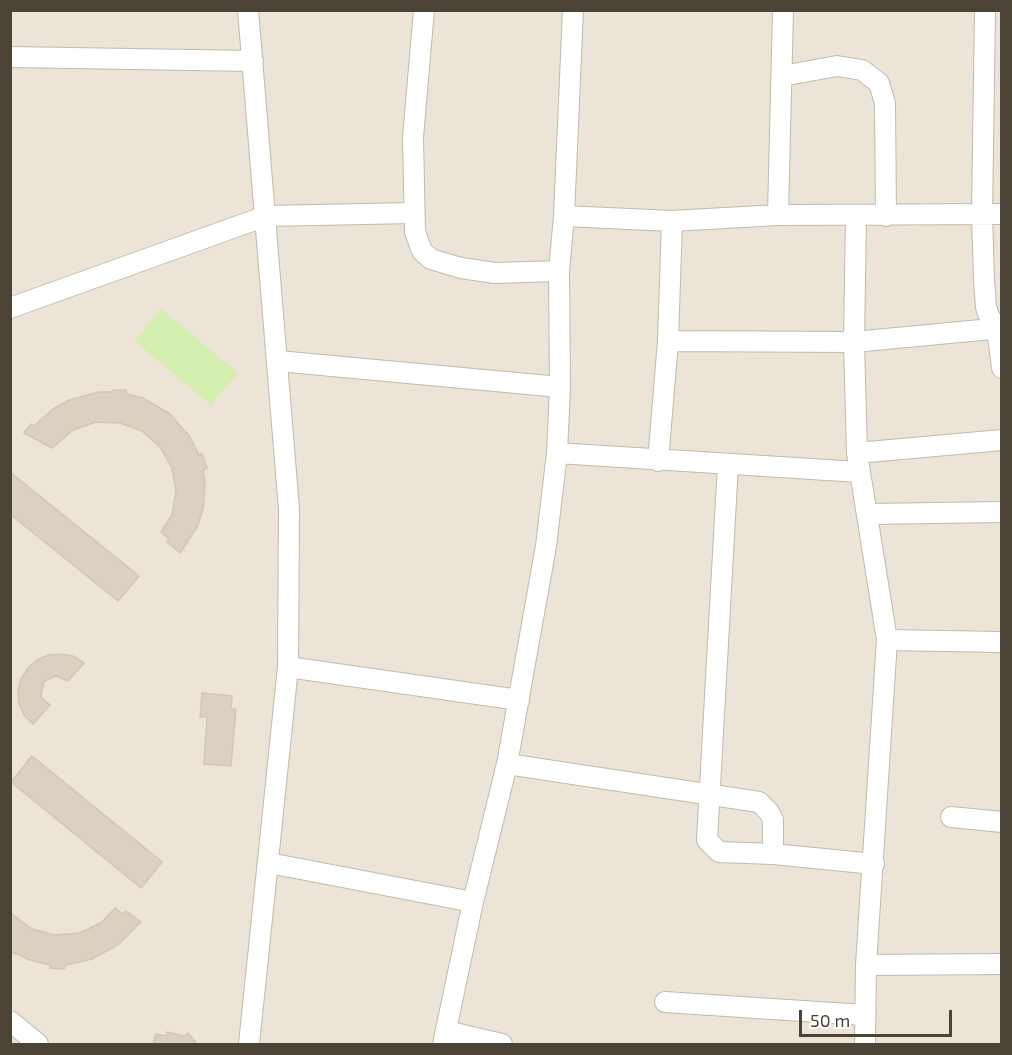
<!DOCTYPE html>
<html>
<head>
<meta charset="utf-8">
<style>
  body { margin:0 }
  #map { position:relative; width:1012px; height:1055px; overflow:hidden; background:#f6f2e9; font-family:"Exo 2",sans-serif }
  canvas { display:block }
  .frame { position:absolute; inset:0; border:12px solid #4b4336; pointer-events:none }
  .scale { position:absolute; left:799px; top:1010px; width:153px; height:27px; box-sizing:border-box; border:3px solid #4b4336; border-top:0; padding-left:8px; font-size:18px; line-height:21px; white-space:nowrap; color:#4b4336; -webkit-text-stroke:4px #fff; paint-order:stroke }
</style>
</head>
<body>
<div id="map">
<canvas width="1012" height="1055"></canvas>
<div class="frame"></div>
<div class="scale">50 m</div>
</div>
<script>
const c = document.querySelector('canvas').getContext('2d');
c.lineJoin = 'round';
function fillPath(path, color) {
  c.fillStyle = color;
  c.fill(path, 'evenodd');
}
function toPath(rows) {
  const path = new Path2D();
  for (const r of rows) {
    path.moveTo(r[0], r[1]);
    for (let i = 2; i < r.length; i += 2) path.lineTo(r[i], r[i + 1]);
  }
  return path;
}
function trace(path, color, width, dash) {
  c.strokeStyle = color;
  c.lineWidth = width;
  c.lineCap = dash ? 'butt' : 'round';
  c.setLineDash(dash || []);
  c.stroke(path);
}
fillPath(toPath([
  [11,11,1001,11,1001,1044,11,1044]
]), '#ebe4d7');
fillPath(toPath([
  [161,309,238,373,211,405,135,341]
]), '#d3eeae');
const building = toPath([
  [113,390,126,390,127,394,143,398,170,414,190,437,199,455,202,454,207,468,203,470,205,484,203,509,197,527,180,553,167,542,169,539,161,532,172,515,176,491,172,468,160,447,142,431,120,423,96,422,73,430,52,448,24,433,31,424,34,426,53,409,69,400,99,392,112,392,113,390],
  [10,472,139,576,118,601,10,514,10,472],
  [61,654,73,656,84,663,68,681,56,676,44,681,41,694,42,698,50,705,33,724,24,715,19,704,18,691,21,679,28,668,37,660,48,655,61,654],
  [202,693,232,696,231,709,236,709,231,766,204,764,207,717,200,717,202,693],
  [32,756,162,862,141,888,11,782,32,756],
  [115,908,123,914,126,911,141,922,119,944,92,959,66,965,64,969,50,968,50,965,30,960,10,951,10,913,32,929,55,935,79,933,101,923,115,908],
  [167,1032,184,1036,188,1033,197,1044,153,1044,156,1034,166,1036,167,1032]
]);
fillPath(building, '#dcd1c0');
trace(building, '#d5c6b0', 1.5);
const street = toPath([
  [248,10,289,509,288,667,249,1044],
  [424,10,413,137,415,232,422,251,431,259,461,268,495,273,559,271],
  [985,10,982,214,984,280,986,307,989,316,997,329,1002,368],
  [10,57,253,61],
  [782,76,837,66,862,70,879,83,885,103,886,216],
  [778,215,783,10],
  [856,215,854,342,857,453,887,640,866,965,865,1044],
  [564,216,672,221,778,215,1002,214],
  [10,308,266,216,413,213],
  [668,341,854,342,1002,328],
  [278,361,560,387],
  [557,453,859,472],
  [857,453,1002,440],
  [658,461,668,341,672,221],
  [728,464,707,840,719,852,773,854,874,864],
  [868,514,1002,512],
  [887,640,1002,642],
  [288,667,519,700],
  [507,764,759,802,769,812,773,820,773,854],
  [951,817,1002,822],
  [269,863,473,902],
  [866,965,1002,964],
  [665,1002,864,1015],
  [10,1021,38,1044],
  [446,1031,502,1044],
  [443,1044,473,902,507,764,546,546,557,453,560,387,559,271,564,216,573,10]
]);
trace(street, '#c3baab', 22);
trace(street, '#fff', 20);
</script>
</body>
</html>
